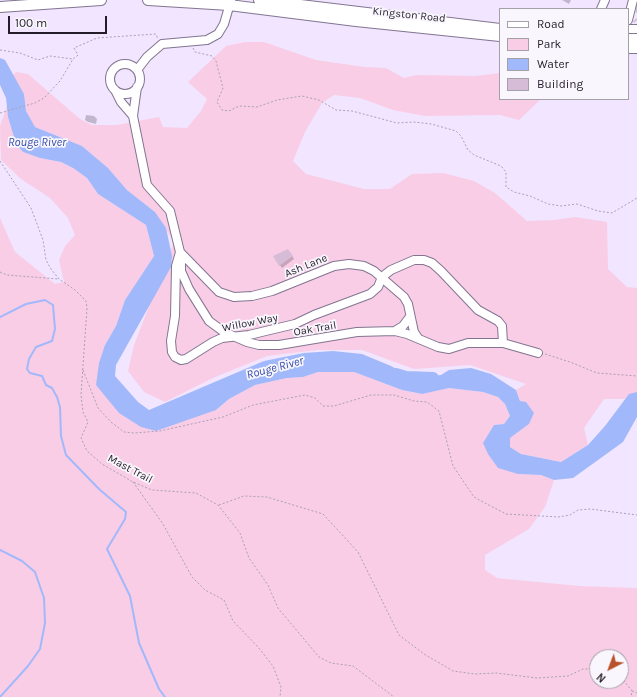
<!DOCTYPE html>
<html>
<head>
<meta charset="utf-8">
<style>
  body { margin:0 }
  #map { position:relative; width:637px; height:697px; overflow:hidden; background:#f1e5ff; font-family:Karla,sans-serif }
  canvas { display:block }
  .legend { position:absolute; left:499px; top:8px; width:130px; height:92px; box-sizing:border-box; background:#f9f7fd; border:1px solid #a3a0a8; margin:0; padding:5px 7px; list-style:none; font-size:12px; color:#231d29 }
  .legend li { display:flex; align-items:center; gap:8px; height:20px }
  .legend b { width:20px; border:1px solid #a3a0a8 }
  .north { position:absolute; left:589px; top:649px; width:40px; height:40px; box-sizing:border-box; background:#f9f7fd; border:1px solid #a3a0a8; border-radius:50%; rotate:222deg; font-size:11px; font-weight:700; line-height:16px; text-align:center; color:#231d29 }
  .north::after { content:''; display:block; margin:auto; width:14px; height:18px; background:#b9512c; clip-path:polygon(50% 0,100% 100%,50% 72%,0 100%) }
  .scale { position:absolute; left:8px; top:16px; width:99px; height:18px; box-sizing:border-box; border:2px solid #231d29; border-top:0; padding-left:5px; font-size:12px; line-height:14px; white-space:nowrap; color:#231d29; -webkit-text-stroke:3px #f9f7fd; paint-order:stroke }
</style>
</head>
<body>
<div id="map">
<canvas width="637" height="697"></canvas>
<ul class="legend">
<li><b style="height:5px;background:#fff"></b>Road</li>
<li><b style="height:11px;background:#facde6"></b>Park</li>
<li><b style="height:11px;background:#a1b9fa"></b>Water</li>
<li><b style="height:11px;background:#d6bcd6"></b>Building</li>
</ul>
<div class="north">N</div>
<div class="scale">100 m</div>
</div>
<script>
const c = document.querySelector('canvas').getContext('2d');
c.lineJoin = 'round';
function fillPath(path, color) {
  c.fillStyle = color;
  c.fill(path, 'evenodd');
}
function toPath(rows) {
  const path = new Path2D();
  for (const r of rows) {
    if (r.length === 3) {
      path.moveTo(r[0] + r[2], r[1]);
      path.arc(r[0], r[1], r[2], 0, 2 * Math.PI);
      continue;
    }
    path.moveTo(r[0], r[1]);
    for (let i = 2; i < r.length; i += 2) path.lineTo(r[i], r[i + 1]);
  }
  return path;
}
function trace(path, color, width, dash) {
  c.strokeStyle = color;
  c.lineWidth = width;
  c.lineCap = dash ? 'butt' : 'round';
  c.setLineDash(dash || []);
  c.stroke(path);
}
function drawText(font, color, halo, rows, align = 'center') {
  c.font = font + ' Karla,sans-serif';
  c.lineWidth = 3.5;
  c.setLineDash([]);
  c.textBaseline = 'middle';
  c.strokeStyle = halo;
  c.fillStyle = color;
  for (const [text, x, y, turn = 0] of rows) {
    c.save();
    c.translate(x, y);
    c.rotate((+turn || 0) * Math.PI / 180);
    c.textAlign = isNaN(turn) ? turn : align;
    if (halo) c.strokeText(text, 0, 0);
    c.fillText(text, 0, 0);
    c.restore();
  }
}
fillPath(toPath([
  [245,42,264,42,316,60,364,67,386,68,404,78,416,75,476,76,500,73,500,99,541,99,519,120,500,115,425,116,393,110,360,98,334,95,322,103,305,132,293,161,306,174,364,189,390,189,412,174,443,173,474,181,495,193,527,221,554,220,575,217,607,222,608,269,627,287,637,288,637,399,604,399,584,428,588,445,561,462,521,454,510,447,510,438,529,424,516,390,526,384,470,365,414,369,362,350,317,350,267,356,213,378,165,402,144,392,128,371,134,345,174,242,154,211,127,190,108,168,82,146,35,127,32,124,26,111,24,94,13,75,16,72,28,74,80,119,92,125,117,125,159,117,163,127,187,128,201,111,207,99,188,82,226,46],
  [7,106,8,117,16,144,23,152,40,158,61,162,73,168,87,178,98,194,146,225,154,256,125,300,116,326,105,345,119,413,216,410,229,399,255,385,287,378,303,377,318,372,354,372,402,390,421,394,448,388,483,392,498,397,505,404,510,416,504,424,494,425,518,474,541,475,554,480,545,507,529,529,485,555,485,570,497,578,579,586,637,588,637,697,0,697,0,218,15,252,55,284,64,282,59,260,65,246,75,235,68,218,50,198,21,179,1,160,0,126],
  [597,657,621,657,621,681,597,681]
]), '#facde6');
fillPath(toPath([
  [0,58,5,60,24,94,26,111,35,127,82,146,108,168,127,190,155,212,166,228,172,256,171,267,116,365,115,376,138,402,149,410,264,361,304,353,333,351,362,354,391,366,414,379,441,375,449,370,471,368,491,374,516,390,520,401,526,402,534,413,529,424,510,438,510,447,521,454,561,462,588,445,605,426,629,394,637,392,637,417,623,442,573,478,554,480,541,475,518,474,498,468,488,454,483,443,494,425,504,424,510,416,505,404,498,397,483,392,449,388,422,394,402,390,354,372,318,372,303,377,287,378,255,385,229,399,216,410,156,431,141,427,119,413,96,385,99,363,105,345,116,326,125,300,154,256,146,225,98,194,87,178,73,168,61,162,40,158,23,152,16,144,8,117,6,98,0,85]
]), '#a1b9fa');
fillPath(toPath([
  [562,0,571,0,569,4],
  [86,115,94,116,97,119,96,124,88,122,85,120],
  [290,252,294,259,282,268,274,257]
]), '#0003');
trace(toPath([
  [0,317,26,304,45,300,53,305,55,329,52,341,36,347,29,359,27,369,30,373,42,376,46,385,52,388,57,397,60,407,61,436,66,455,99,489,126,512,125,519,107,549,130,596,139,643,159,689,165,697],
  [0,550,22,561,35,572,44,598,45,623,40,649,28,666,0,697]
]), '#a1b9fa', 2);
trace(toPath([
  [396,374,406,377,433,378]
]), '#a1b9fa', 12);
fillPath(toPath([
  [288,249,293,256,279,266,273,256]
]), '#d6bcd6');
trace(toPath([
  [636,9,637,9],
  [636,19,637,20]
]), '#c8bdd4', 8, [8, 4]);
const minor = toPath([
  [601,9,605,0],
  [628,20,633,0],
  [628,29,637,29],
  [125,79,15],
  [137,70,147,57,162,44,207,40,218,34,224,24,231,0],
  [115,90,121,102,133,116,137,87],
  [133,116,147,185,170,211,180,252,176,266,175,316,171,341,172,352,175,357,181,360,186,359,213,342,222,338,249,335,295,324,314,315,370,294,378,287,382,277,391,270,414,260,424,260,432,263,441,271,478,310,498,321,502,326,503,343],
  [180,252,219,292,234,297,252,296,272,291,334,266,349,264,364,266,374,271,404,297,408,304,414,332,418,338],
  [181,263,181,271,189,289,209,321,224,332,247,342,259,345,279,345,357,332,395,331,407,334,438,347,449,349,468,343,503,343,538,353],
  [395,331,403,326,409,318]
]);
const major = toPath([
  [148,0,229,5,356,21,500,36],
  [259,0,500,29],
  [0,7,101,0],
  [628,39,637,39],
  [628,48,637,48]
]);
trace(minor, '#827591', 10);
trace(major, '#827591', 12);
trace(toPath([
  [193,48,195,52,212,56,216,61,223,88,217,102,222,110,229,111,239,106,257,107,277,100,302,96,319,100,336,110,352,111,397,123,414,122,431,124,456,131,461,136,468,150,474,155,501,166,506,172,506,187,514,192,530,196,548,204,561,206,577,204,598,211,612,213,637,198],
  [0,50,20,53,38,60,50,56,73,59],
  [0,113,35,103,44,98,60,81,73,59,78,55,74,48,97,38,156,34,158,39],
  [0,161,31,208,43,240,46,260,51,269,59,279,75,290,86,301,87,308,81,395,83,412,88,422,81,438,87,451,102,464,133,482,152,490,196,493,218,505,240,533,249,558,268,585,278,608,319,657,331,663,353,666,394,697],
  [0,272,7,275,58,279],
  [545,354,570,362,597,373,637,376],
  [83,370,98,408,111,422,124,432,134,433,160,431,223,417,253,405,305,395,315,398,323,406,334,406,371,395,394,395,414,401,427,402,439,411,453,466,474,497,485,503,506,514,559,517,570,515,578,510,590,509,637,515],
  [133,482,163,524,192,577,205,590,224,600,233,621,258,647,273,666,281,687,280,697],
  [219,505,244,496,267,497,323,514,358,552,399,635,424,654,453,671,475,674,496,673,537,678,568,676,583,669,597,669],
  [621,677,632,691,631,697],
  [632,691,637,693]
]), '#aaa0b5', 1, [2, 2]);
trace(minor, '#fff', 8);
trace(major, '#fff', 10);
drawText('11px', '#231d29', '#f9f7fd', [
  ["Kingston Road",409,15,6],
  ["Ash Lane",306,266,-22],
  ["Willow Way",250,323,-11],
  ["Oak Trail",315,329,-10],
  ["Mast Trail",130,469,28]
]);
drawText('italic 12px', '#334ba8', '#f9f7fd', [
  ["Rouge River",37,143],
  ["Rouge River",275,368,-15]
]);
</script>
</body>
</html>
